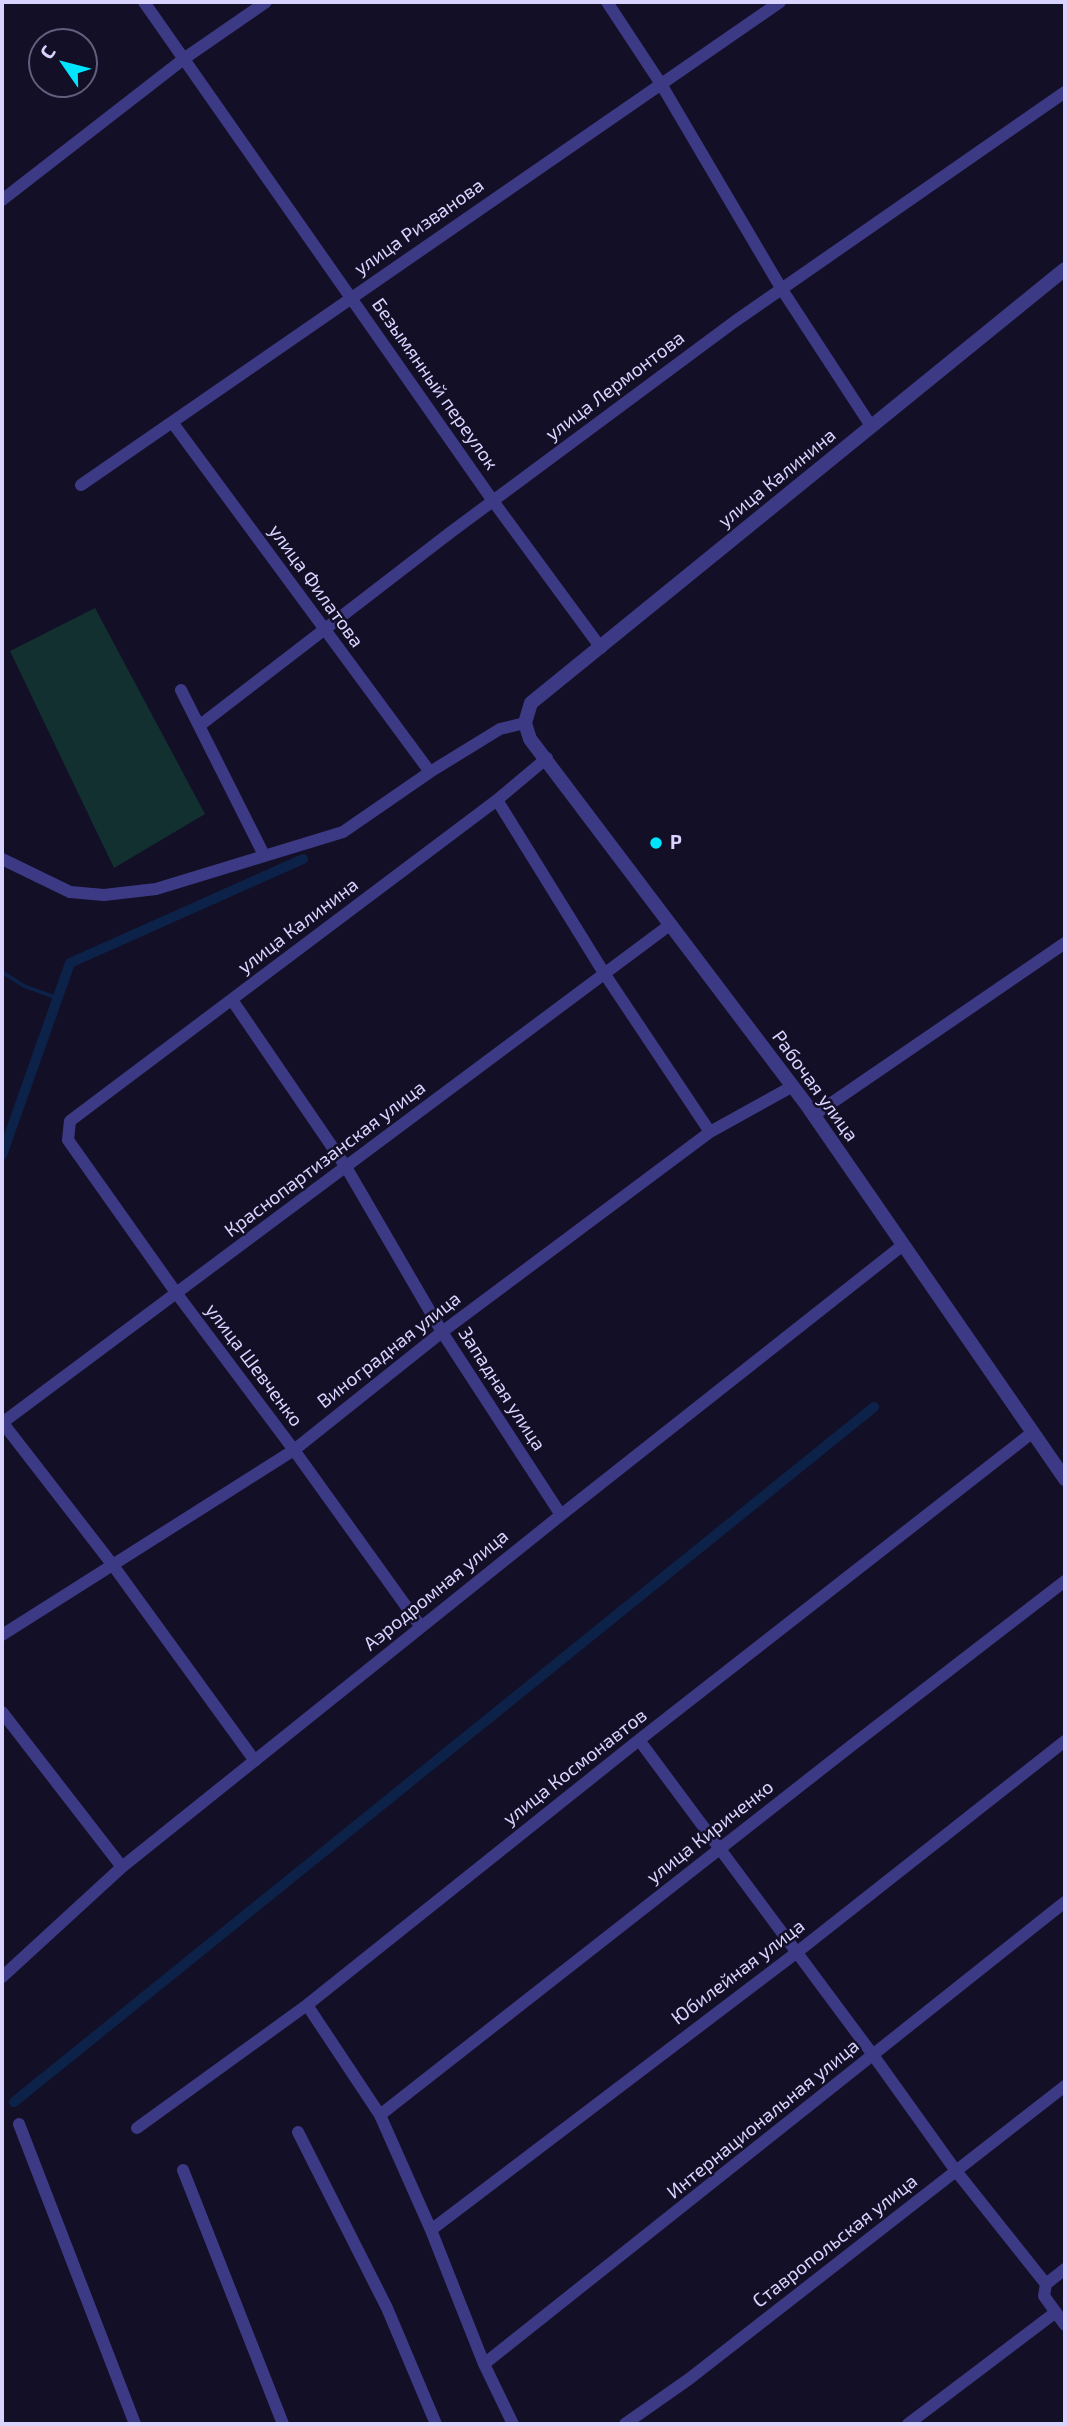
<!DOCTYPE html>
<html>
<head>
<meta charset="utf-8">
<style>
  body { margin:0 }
  #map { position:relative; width:1067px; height:2426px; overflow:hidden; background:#130f26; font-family:"Exo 2",sans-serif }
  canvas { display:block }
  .frame { position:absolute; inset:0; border:4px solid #d9d4ff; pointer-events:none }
  .north { position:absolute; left:28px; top:28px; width:70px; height:70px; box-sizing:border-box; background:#130f26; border:2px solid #625e7d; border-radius:50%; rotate:305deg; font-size:19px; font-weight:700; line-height:28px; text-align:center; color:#d9d4ff }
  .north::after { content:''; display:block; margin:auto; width:24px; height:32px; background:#00e5ff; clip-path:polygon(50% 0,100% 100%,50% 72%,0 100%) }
</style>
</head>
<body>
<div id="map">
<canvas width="1067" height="2426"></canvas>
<div class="frame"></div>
<div class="north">С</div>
</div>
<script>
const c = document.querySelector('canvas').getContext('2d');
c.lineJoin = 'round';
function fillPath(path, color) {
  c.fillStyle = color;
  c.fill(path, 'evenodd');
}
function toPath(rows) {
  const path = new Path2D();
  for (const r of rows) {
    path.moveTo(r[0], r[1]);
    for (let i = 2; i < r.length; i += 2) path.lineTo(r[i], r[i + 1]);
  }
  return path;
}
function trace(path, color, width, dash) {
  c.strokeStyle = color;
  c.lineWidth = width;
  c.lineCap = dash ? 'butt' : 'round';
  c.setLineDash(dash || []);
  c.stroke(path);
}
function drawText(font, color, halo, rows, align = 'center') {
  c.font = font + ' "Exo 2",sans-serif';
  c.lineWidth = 5;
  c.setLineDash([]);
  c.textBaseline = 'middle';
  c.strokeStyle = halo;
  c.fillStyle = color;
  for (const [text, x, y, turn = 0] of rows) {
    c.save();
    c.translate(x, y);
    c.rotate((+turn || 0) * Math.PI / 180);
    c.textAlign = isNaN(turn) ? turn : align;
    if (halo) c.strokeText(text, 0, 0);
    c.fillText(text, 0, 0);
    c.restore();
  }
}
fillPath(toPath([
  [95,608,205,814,114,868,10,651]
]), '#12302f');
trace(toPath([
  [2,972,24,986,57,998]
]), '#0c2248', 3.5);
trace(toPath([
  [2,1155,70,963,303,859],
  [14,2102,874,1407]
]), '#0c2248', 10);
trace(toPath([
  [144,2,493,501,601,648],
  [607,2,661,84,781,288,871,426],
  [2,200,185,58,266,2],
  [172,422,430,772],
  [81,485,780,2],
  [181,690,264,855],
  [199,726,451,532,734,322,1065,92],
  [497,800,604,973,710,1132],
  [2,859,70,892,104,895,156,889,343,832,430,772,500,729,525,723],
  [232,1000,346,1167,442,1332,561,1515],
  [814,1115,1065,943],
  [2,1422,112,1564,255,1761],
  [2,1423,671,924],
  [421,1627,294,1450,177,1294,68,1140,70,1121,497,800,547,758],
  [2,1635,294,1450,442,1332,710,1132,793,1086],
  [2,1712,122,1867],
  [639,1740,873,2055,956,2171,1046,2284,1044,2296,1065,2325],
  [2,1977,122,1867,561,1515,903,1245],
  [307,2005,380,2115,431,2230,484,2364,513,2424],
  [380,2115,851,1746,1065,1581],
  [19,2124,135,2424],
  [137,2128,307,2005,639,1740,1033,1432],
  [298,2132,387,2308,436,2424],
  [183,2170,283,2424],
  [431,2230,796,1953,1065,1741],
  [1046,2284,1065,2269],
  [484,2364,1065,1902],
  [625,2424,689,2379,1065,2086],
  [908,2424,1056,2312]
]), '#3d3a85', 12);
trace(toPath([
  [1065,269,531,703,525,723,530,739,806,1104,1065,1479]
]), '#3d3a85', 14);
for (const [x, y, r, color] of [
  [656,843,7,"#00e5ff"]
]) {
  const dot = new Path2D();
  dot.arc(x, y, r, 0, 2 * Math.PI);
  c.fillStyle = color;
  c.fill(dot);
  trace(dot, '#130f26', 2.5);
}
drawText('19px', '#d9d4ff', '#130f26', [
  ["улица Ризванова",419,227,-35],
  ["Безымянный переулок",435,384,55],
  ["улица Лермонтова",615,386,-37],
  ["улица Калинина",777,478,-39],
  ["улица Филатова",316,586,54],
  ["улица Калинина",298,926,-37],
  ["Рабочая улица",815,1086,54],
  ["Краснопартизанская улица",325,1159,-37],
  ["Виноградная улица",389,1350,-38],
  ["улица Шевченко",254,1365,53],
  ["Западная улица",502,1389,57],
  ["Аэродромная улица",436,1590,-39],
  ["улица Космонавтов",575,1767,-38],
  ["улица Кириченко",710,1832,-38],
  ["Юбилейная улица",738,1972,-37],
  ["Интернациональная улица",763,2119,-39],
  ["Ставропольская улица",835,2241,-38]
]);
drawText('bold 19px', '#d9d4ff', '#130f26', [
  ["Р",670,843]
], 'left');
</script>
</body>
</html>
